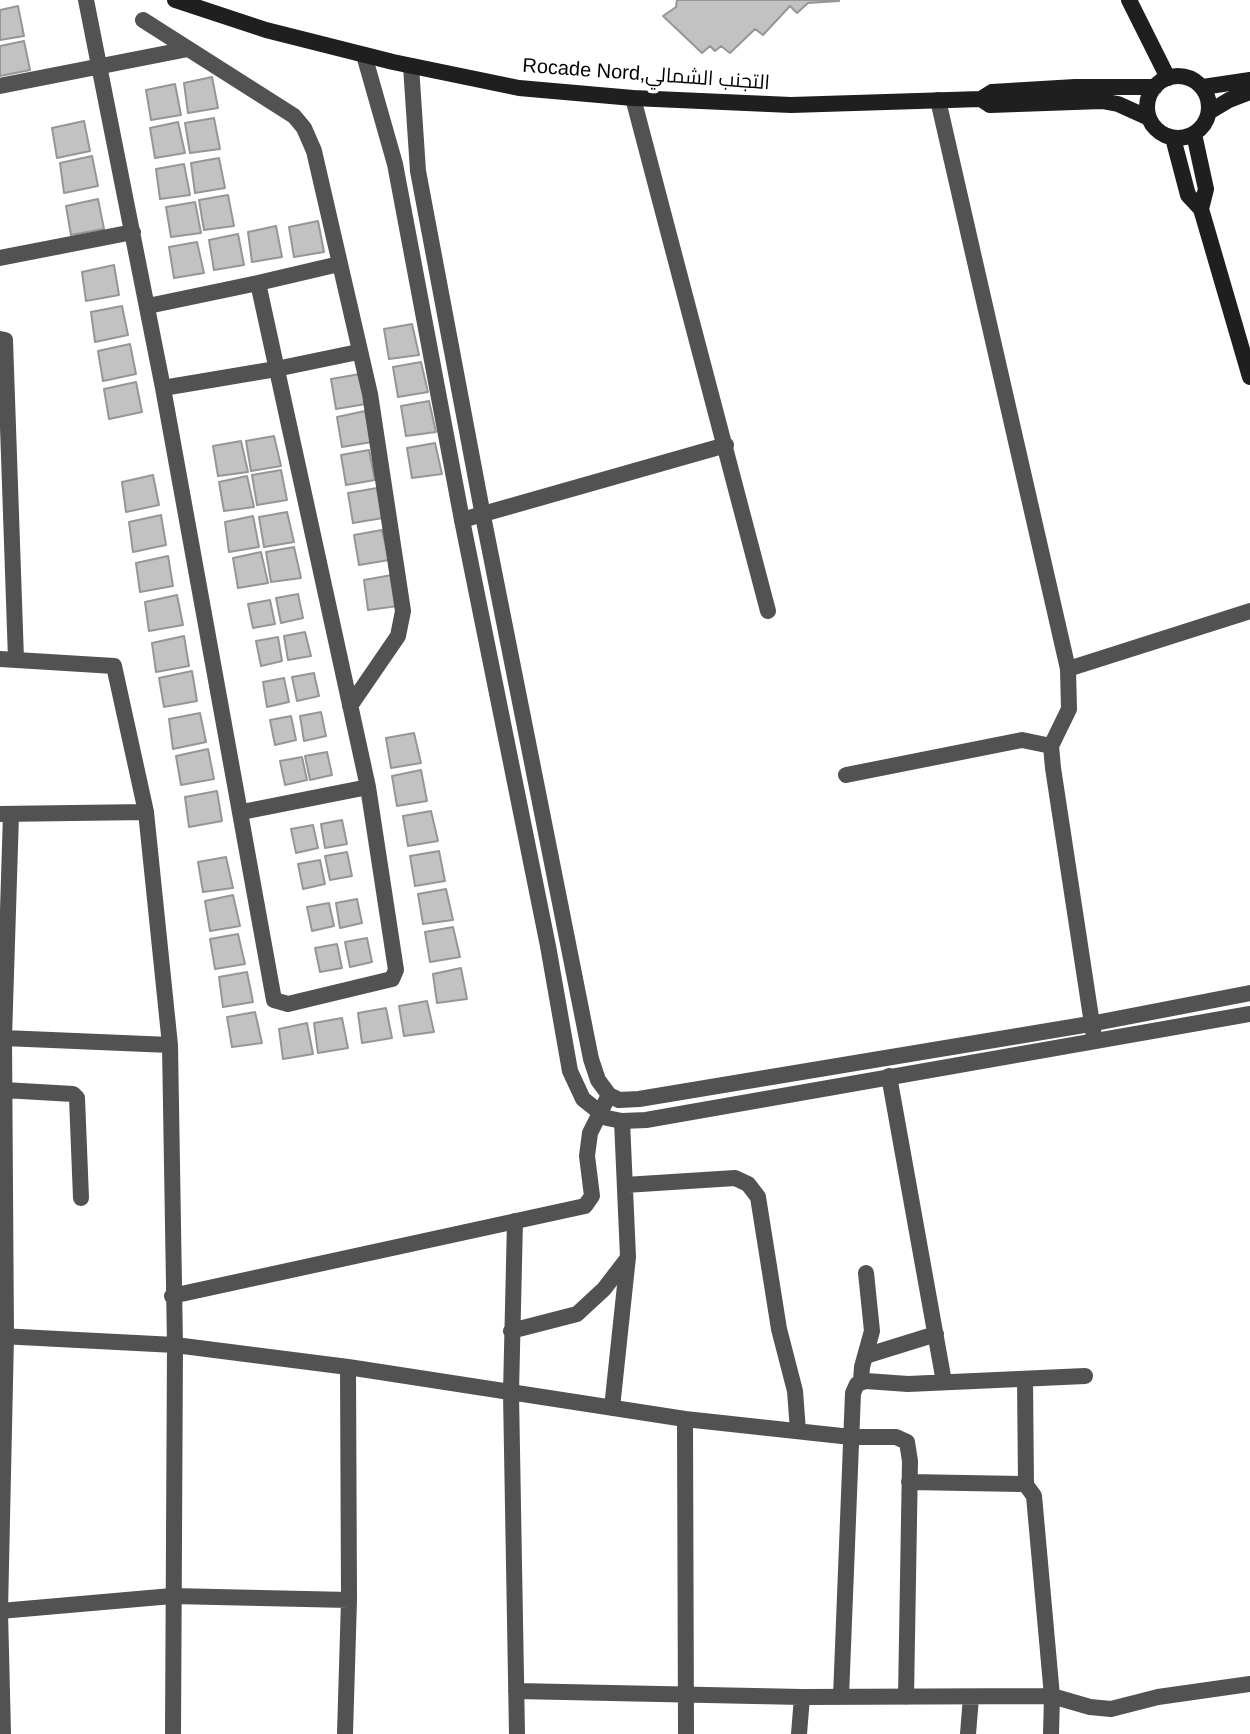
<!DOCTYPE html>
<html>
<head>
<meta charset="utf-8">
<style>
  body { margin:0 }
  canvas { display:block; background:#fff }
</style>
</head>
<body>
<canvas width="1250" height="1734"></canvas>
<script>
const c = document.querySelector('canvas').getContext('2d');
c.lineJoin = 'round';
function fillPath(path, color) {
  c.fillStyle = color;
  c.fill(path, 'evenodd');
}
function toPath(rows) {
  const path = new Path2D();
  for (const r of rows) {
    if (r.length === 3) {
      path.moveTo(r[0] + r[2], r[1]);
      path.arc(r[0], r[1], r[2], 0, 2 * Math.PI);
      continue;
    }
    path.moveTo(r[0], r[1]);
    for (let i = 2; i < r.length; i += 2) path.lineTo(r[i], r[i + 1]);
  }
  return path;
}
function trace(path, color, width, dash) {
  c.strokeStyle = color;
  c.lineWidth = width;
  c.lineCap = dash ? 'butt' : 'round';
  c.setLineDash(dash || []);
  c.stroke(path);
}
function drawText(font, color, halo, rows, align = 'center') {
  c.font = font + ' Helvetica,Cairo,sans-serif';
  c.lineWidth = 7;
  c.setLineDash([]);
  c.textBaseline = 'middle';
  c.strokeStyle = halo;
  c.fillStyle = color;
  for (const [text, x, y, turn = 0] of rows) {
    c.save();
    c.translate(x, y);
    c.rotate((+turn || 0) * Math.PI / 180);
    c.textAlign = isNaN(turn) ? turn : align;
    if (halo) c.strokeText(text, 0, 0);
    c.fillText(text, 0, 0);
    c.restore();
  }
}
const building = toPath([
  [677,0,839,0,839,1,808,3,797,13,790,6,763,35,755,29,730,53,721,46,715,51,710,46,702,53,663,16,676,7,677,0],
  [18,6,24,36,0,40,0,10,18,6],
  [24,41,30,70,0,76,0,46,24,41],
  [212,77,218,108,188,113,184,83,212,77],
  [175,84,181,115,151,120,146,90,175,84],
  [214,118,220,149,190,153,185,123,214,118],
  [84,121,90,151,57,158,52,128,84,121],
  [178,122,185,153,155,158,150,128,178,122],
  [92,156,98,186,64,193,60,163,92,156],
  [219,158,225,188,195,193,191,163,219,158],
  [184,164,190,195,160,199,156,169,184,164],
  [228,195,234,226,204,230,199,200,228,195],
  [98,199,104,229,71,235,66,206,98,199],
  [195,202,201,233,171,237,166,207,195,202],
  [318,221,324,252,294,257,289,227,318,221],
  [276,226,282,257,252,262,248,232,276,226],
  [238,234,244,265,214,270,209,240,238,234],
  [197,242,204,273,174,278,169,247,197,242],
  [114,265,119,295,86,301,82,272,114,265],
  [122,306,128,335,95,342,91,312,122,306],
  [412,324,419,355,389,359,384,329,412,324],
  [130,344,136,374,103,381,98,351,130,344],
  [421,362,428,392,398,397,393,367,421,362],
  [360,374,366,404,336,409,331,379,360,374],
  [136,382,142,412,109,419,104,389,136,382],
  [429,401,436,432,406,436,401,406,429,401],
  [365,411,372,442,342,447,337,417,365,411],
  [274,436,281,466,251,471,246,441,274,436],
  [241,441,248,472,218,476,213,446,241,441],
  [435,443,442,474,412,478,407,448,435,443],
  [369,450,375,480,346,485,341,455,369,450],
  [281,470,287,500,257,505,252,475,281,470],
  [153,475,159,505,126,512,122,482,153,475],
  [247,476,254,507,224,511,219,482,247,476],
  [377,488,383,518,353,523,348,493,377,488],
  [287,512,294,542,264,547,259,517,287,512],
  [161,515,166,545,133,552,129,522,161,515],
  [253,516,259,547,229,552,225,522,253,516],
  [382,530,389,560,359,565,354,535,382,530],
  [294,547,301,578,271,582,266,552,294,547],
  [261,552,268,583,238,588,233,558,261,552],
  [168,556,173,586,140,592,136,563,168,556],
  [392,575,398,606,368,610,364,580,392,575],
  [298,594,303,618,281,623,276,598,298,594],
  [177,595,183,625,149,631,145,602,177,595],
  [270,600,275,624,253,628,248,604,270,600],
  [305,632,311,656,288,660,284,636,305,632],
  [184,636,189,666,156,672,152,643,184,636],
  [278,637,282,661,261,666,256,641,278,637],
  [192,671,197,701,164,707,159,678,192,671],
  [314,673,319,696,297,701,292,677,314,673],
  [284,678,289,702,267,707,263,682,284,678],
  [321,712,326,736,304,741,300,716,321,712],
  [200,713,206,742,173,749,169,719,200,713],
  [291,716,296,740,275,745,270,720,291,716],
  [414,733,421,763,391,768,386,738,414,733],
  [208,749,214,779,181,785,176,756,208,749],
  [327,752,332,775,310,780,305,756,327,752],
  [302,757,307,780,285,785,280,761,302,757],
  [421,770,427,801,397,806,392,776,421,770],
  [217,791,222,821,189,827,185,797,217,791],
  [431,811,438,841,408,846,403,816,431,811],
  [342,820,347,844,325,848,321,824,342,820],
  [313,825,318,848,296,853,291,829,313,825],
  [439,851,445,881,415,886,410,856,439,851],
  [347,852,352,876,330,880,325,856,347,852],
  [226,857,233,888,203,892,198,862,226,857],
  [320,860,325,884,303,889,298,864,320,860],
  [446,889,453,920,423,924,418,894,446,889],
  [233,895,240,926,210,931,205,901,233,895],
  [357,899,362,923,340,928,336,903,357,899],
  [329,903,334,926,312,931,307,907,329,903],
  [453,927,460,957,430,962,425,932,453,927],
  [238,934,245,964,215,969,210,939,238,934],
  [367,938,372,962,350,967,345,942,367,938],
  [337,944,342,968,320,972,315,948,337,944],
  [461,968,467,999,437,1003,433,974,461,968],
  [247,972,253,1002,223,1007,219,977,247,972],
  [427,1001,434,1032,404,1036,399,1006,427,1001],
  [386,1008,392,1038,362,1043,358,1013,386,1008],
  [255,1012,262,1043,232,1047,227,1017,255,1012],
  [342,1018,348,1048,318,1053,314,1023,342,1018],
  [307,1023,313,1054,283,1059,279,1029,307,1023]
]);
fillPath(building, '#c2c2c2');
trace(building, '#969696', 2);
trace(toPath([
  [86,0,163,388,274,1000,288,1004,392,979,396,970,368,787,258,283,148,306],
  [143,20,294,116,304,128,314,151,370,394,403,611,398,636,350,706],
  [0,86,188,49],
  [633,98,768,611],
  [938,100,1068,669,1069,709,1051,746,1053,768,1094,1037],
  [0,258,133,232],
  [258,283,339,264],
  [0,339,5,340,16,659],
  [163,388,276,369,358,352],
  [462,520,726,445],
  [0,659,114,666,146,812],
  [1068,669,1250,611],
  [846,775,1022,740,1051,746],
  [242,812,368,787],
  [0,814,146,812,170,1045,175,1345,173,1734],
  [11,814,4,1038,170,1045],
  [0,1038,4,1038,6,1337,0,1611,172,1596,349,1600],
  [889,1076,944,1382],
  [4,1090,73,1094,77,1098,81,1198],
  [625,1185,735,1178,748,1184,758,1197,779,1329,795,1391,798,1431],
  [515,1221,511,1393,517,1734],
  [172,1296,585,1206,592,1196,587,1156,590,1133,609,1095],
  [511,1331,577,1314,604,1289,627,1259],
  [0,1336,175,1345,348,1367,685,1419,686,1734],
  [865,1356,936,1334],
  [1025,1379,1026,1485],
  [861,1381,862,1367,872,1331,866,1273],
  [612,1408,628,1257,622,1121],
  [685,1419,851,1437,896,1437,907,1442,910,1461,906,1697],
  [909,1482,1021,1484,1026,1485,1034,1496,1052,1696,1051,1734],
  [0,1611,3,1734],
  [516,1691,802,1697,1052,1696,1090,1707,1111,1709,1158,1697,1250,1684],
  [841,1697,853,1393,857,1384,866,1381,908,1384,1085,1376],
  [345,1734,349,1600,348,1367],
  [799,1734,802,1697],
  [968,1734,971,1697]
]), '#525252', 16);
trace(toPath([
  [364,55,395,164,462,520,548,946,570,1071,583,1099,607,1118,622,1121,646,1120,1250,1014],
  [411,66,418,171,483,516,591,1059,598,1080,609,1095,619,1100,639,1099,1090,1024,1250,993]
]), '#525252', 16);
trace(toPath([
  [175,0,266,30,393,62,519,88,633,98,791,105,981,99,992,92,1075,87,1155,87],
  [1129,0,1168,78],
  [1178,107,31],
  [1203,87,1250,80],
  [981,99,990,105,1102,101,1118,104,1149,118],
  [1209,112,1229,100,1250,92],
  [1194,134,1206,189,1201,209],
  [1173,138,1188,195,1201,209,1250,377]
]), '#1f1f1f', 16);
drawText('20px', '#000', '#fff', [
  ["Rocade Nord,التجنب الشمالي",646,75,4]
]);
</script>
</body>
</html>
